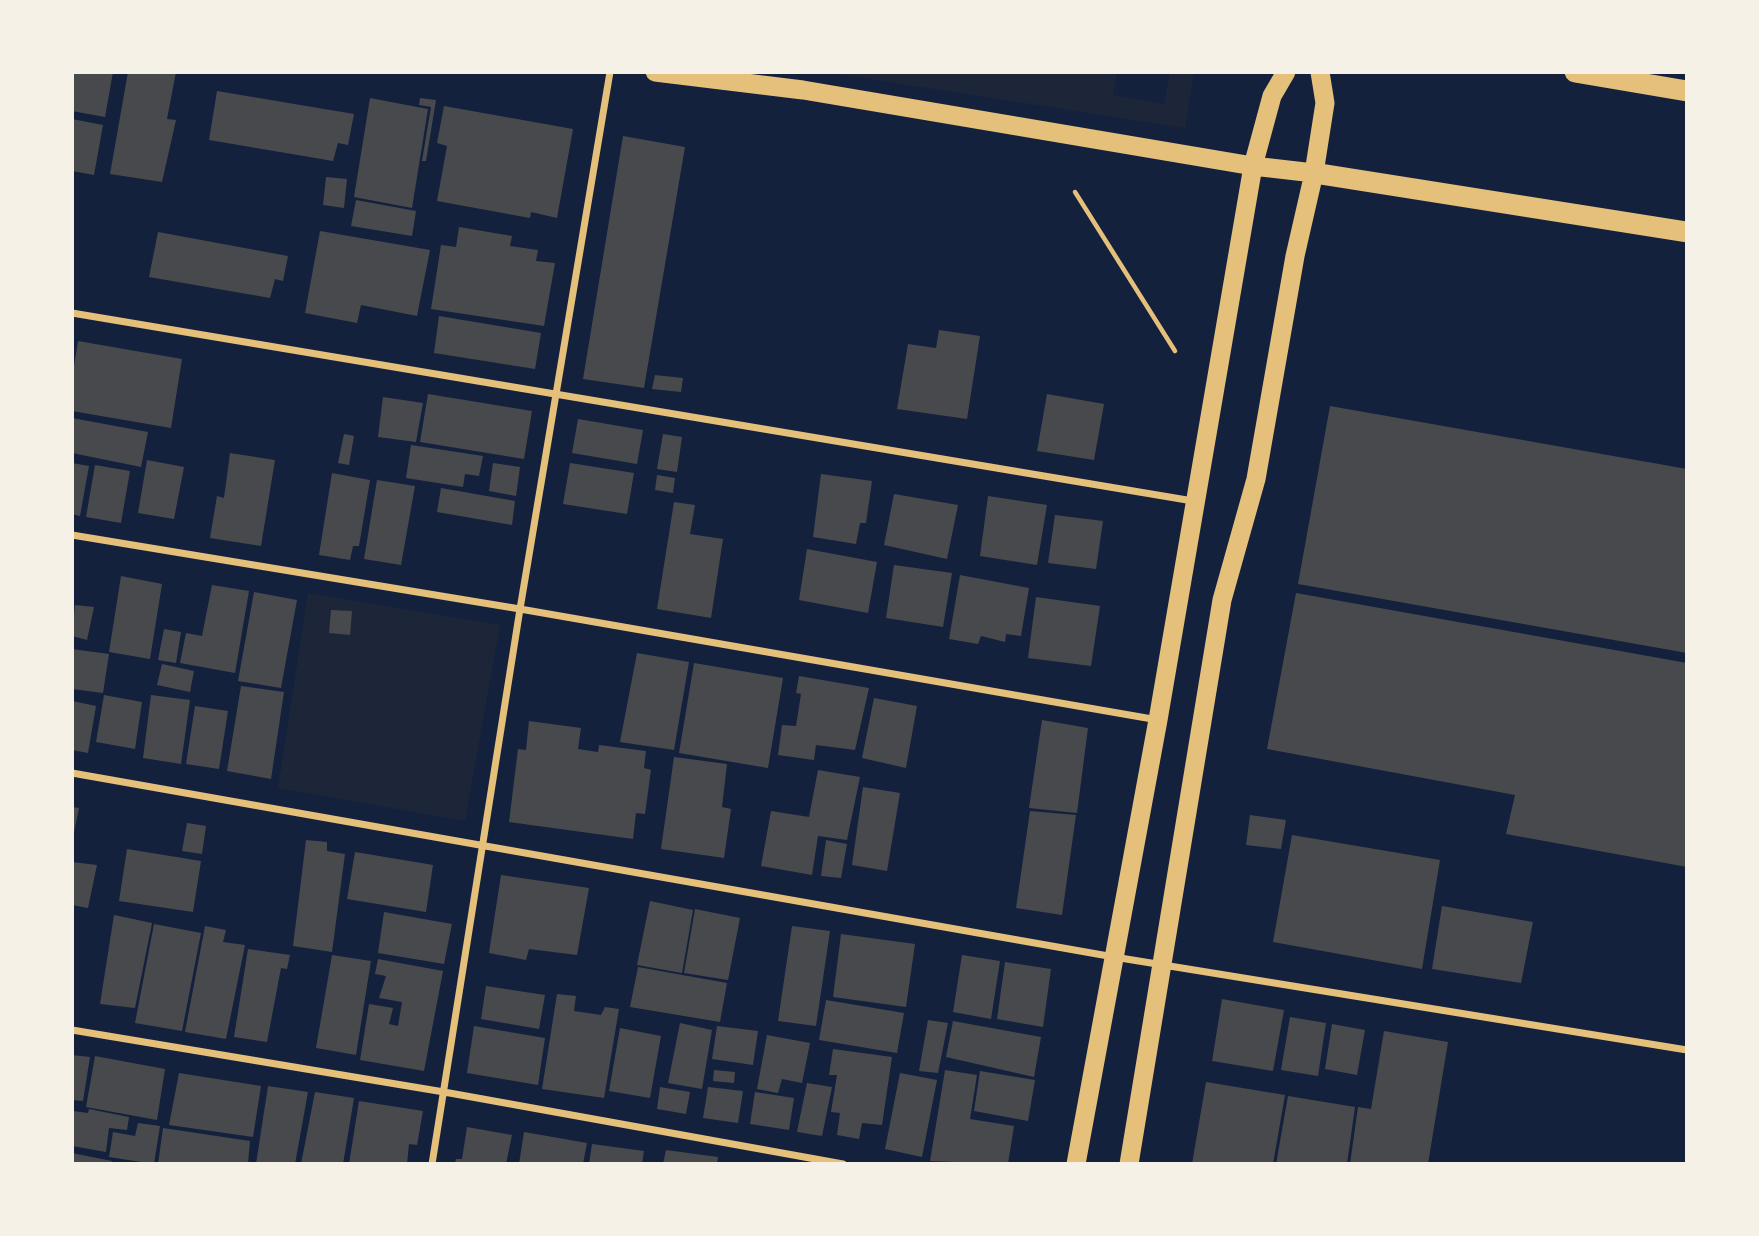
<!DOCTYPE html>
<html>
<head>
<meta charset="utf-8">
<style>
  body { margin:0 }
  #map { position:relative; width:1759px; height:1236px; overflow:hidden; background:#14213d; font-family:"Open Sans",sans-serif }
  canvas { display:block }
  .frame { position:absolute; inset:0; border:74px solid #f6f1e7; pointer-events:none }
</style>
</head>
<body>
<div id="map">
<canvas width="1759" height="1236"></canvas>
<div class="frame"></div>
</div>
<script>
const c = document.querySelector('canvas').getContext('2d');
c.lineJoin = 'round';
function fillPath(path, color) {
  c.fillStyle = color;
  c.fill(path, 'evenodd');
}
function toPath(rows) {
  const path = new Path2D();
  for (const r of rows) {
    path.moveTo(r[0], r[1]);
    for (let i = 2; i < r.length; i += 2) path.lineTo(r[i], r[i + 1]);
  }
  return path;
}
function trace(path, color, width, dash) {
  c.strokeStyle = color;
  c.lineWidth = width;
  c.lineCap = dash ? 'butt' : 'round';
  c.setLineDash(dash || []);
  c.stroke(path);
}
fillPath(toPath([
  [841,72,1117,72,1113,95,1164,104,1170,72,1194,72,1185,128,844,75],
  [308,593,500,625,465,821,278,788]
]), '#1d2539');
fillPath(toPath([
  [72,72,113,72,105,117,72,111],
  [128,72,176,72,167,119,176,120,162,182,110,174],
  [217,91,354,114,348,145,338,143,333,161,209,140],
  [370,98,428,109,412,208,354,197],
  [420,98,436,100,426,161,422,161,431,107,419,105],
  [444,106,573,129,557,218,531,212,530,218,437,201,447,146,437,143],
  [72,119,103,125,94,175,72,171],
  [623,136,685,147,644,388,583,379],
  [326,177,347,179,344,208,323,205],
  [356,200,416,211,412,236,351,226],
  [459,227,512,236,510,246,538,250,536,261,555,263,544,326,431,309,441,245,456,247],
  [320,231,430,250,417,316,361,305,357,323,305,313],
  [158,232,288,256,283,281,275,279,270,298,149,277],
  [439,316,541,333,535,369,434,353],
  [939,330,980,336,967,419,897,409,908,344,936,348],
  [78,341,182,359,171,428,72,411,72,378],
  [655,375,683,378,681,392,652,389],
  [428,394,532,411,524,459,420,442],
  [1047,394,1104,404,1094,460,1037,451],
  [383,397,423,403,416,442,378,437],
  [1330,406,1687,469,1687,653,1298,584],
  [72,418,148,432,141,467,72,453],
  [578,419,643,430,637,464,572,453],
  [344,434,354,436,349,465,338,463],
  [663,434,682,437,677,472,657,469],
  [411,445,483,456,479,476,465,474,463,487,406,478],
  [230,453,275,460,261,546,210,538,217,496,224,498],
  [147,460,184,467,174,519,138,513],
  [72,463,89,466,80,516,72,514],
  [493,463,520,467,516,496,489,491],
  [570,463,634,473,627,514,563,504],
  [95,465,130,471,121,523,86,517],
  [332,473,370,480,359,546,353,546,350,560,319,555],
  [821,474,872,481,866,523,860,523,856,544,813,537],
  [657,475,675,478,673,493,655,490],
  [377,480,415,486,401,565,364,559],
  [441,488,515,501,512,525,437,512],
  [894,494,958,505,947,559,884,545],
  [988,496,1047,505,1037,565,980,556],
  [674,502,695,505,690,534,723,539,711,618,657,609],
  [1055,515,1103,521,1096,569,1048,563],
  [807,549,877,562,868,613,799,600],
  [894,565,952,573,943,627,886,618],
  [960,575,1029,588,1021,636,1006,634,1005,642,981,636,978,644,949,639],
  [121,576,162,584,150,659,109,652],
  [212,585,249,591,235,673,180,663,186,633,202,636],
  [254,592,297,600,281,688,238,681],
  [1296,593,1687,663,1687,867,1506,834,1515,795,1267,749],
  [1036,597,1100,606,1091,666,1028,658],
  [75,605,94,607,87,640,72,636],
  [331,610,352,611,350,635,329,633],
  [164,629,181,632,176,663,158,660],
  [72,649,109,654,103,693,72,689],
  [637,653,689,662,674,750,620,742],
  [694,663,783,678,768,768,679,753],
  [162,664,194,671,190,692,157,685],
  [799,676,869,688,855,750,816,745,814,760,778,755,782,725,796,726,801,694,796,693],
  [241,686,284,692,271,779,227,771],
  [104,695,142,702,135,749,96,742],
  [151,695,190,700,181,764,143,758],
  [874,698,917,706,906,768,862,758],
  [72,701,96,706,88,753,72,750],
  [195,706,228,711,219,769,186,764],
  [1042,720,1088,728,1077,813,1029,808],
  [529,721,581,728,578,749,598,752,599,745,646,751,644,768,651,770,645,814,636,813,633,839,509,822,518,749,526,750],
  [674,757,727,764,722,807,731,809,724,858,661,849],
  [818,770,860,777,847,840,818,836,812,875,761,866,771,811,809,817],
  [863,787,900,793,887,871,852,865],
  [72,807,79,808,73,837,72,836],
  [1030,811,1076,815,1062,915,1016,908],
  [1250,815,1286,820,1281,849,1246,845],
  [187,823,206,826,202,854,182,851],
  [1292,835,1440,860,1422,969,1273,942],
  [306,840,327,842,327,851,345,854,332,952,293,946],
  [826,840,847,844,841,878,821,876],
  [127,849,201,861,193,912,119,901],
  [355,852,433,865,426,912,347,899],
  [72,862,97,865,88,908,72,905],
  [501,875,589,888,577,955,529,949,526,960,489,953],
  [650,901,693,910,682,973,637,965],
  [1442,906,1533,922,1521,983,1432,969],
  [695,909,740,918,728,980,684,973],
  [384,912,452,924,444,964,378,953],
  [114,915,152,923,135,1008,100,1004],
  [154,924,201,933,182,1031,135,1023],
  [205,926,226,930,223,942,245,945,226,1039,185,1032],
  [792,926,830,931,816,1026,778,1021],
  [841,934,915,944,906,1007,833,997],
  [248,949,290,955,287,969,281,968,267,1042,234,1037],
  [332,955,371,961,356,1055,316,1048],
  [962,955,1000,961,991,1019,953,1012],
  [378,959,443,971,424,1071,360,1060,369,1004,393,1008,389,1024,398,1026,402,1002,379,998,386,976,375,974],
  [1005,962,1051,969,1043,1027,997,1019],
  [638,967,727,983,720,1022,630,1007],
  [486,986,545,995,539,1029,481,1019],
  [557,994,576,996,574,1011,601,1015,605,1007,619,1009,604,1098,542,1089],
  [1222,999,1284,1010,1273,1071,1212,1061],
  [826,1000,904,1013,897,1053,819,1040],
  [1290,1017,1326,1023,1318,1076,1281,1070],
  [928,1020,948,1023,938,1073,919,1071],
  [953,1021,1041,1037,1034,1077,946,1057],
  [680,1023,712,1030,702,1089,668,1083],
  [1332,1024,1365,1030,1357,1075,1325,1069],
  [474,1026,545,1038,538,1085,467,1073],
  [717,1026,758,1031,753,1065,712,1059],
  [620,1028,661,1036,650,1098,609,1091],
  [1384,1031,1448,1042,1428,1164,1350,1164,1358,1107,1371,1109],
  [767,1035,810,1043,802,1083,782,1079,778,1093,757,1089],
  [833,1049,892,1057,882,1125,862,1123,859,1139,837,1135,840,1113,831,1112,837,1075,829,1075],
  [72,1055,90,1057,83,1101,72,1100],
  [95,1056,165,1069,157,1120,86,1107],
  [714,1070,735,1072,734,1083,713,1081],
  [945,1070,977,1075,970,1119,1014,1126,1008,1164,930,1161],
  [980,1071,1035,1080,1028,1121,974,1111],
  [179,1073,261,1086,253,1137,169,1125],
  [900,1073,937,1080,922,1157,885,1149],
  [1206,1082,1285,1095,1273,1164,1192,1164],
  [807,1083,832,1087,822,1136,797,1132],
  [268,1086,308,1092,295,1164,256,1164],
  [660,1087,690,1092,686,1114,657,1109],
  [708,1087,743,1091,738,1123,703,1118],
  [315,1092,354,1098,343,1164,301,1164],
  [755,1092,794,1098,789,1130,750,1124],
  [1288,1096,1355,1107,1347,1164,1276,1164],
  [359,1101,423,1111,417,1145,409,1144,407,1164,349,1164],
  [89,1109,129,1117,127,1130,109,1128,106,1152,72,1146,73,1111,88,1113],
  [138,1123,160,1126,154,1164,109,1157,113,1132,135,1136],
  [467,1127,512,1135,506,1164,455,1164,456,1159,462,1159],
  [163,1128,250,1141,248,1164,158,1164],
  [524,1132,587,1143,583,1164,519,1164],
  [592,1144,644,1151,642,1164,589,1164],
  [666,1150,718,1157,717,1164,663,1164],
  [72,1153,112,1161,111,1164,72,1164]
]), '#48494c');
trace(toPath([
  [1075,192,1175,351]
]), '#e5c07b', 4.5);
trace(toPath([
  [72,313,1193,501],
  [72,535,520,609,1158,720],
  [72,773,1114,957,1687,1050],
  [72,1030,444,1092,843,1164],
  [432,1164,520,609,610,72]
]), '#e5c07b', 7);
trace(toPath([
  [655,72,803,90,1253,166,1314,173],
  [1076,1164,1158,720,1253,166,1272,96,1286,72],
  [1129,1164,1222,600,1256,479,1295,256,1314,173,1325,103,1320,72]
]), '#e5c07b', 19);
trace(toPath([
  [1575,72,1687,91],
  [1314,173,1687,232]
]), '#e5c07b', 21);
</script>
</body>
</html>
